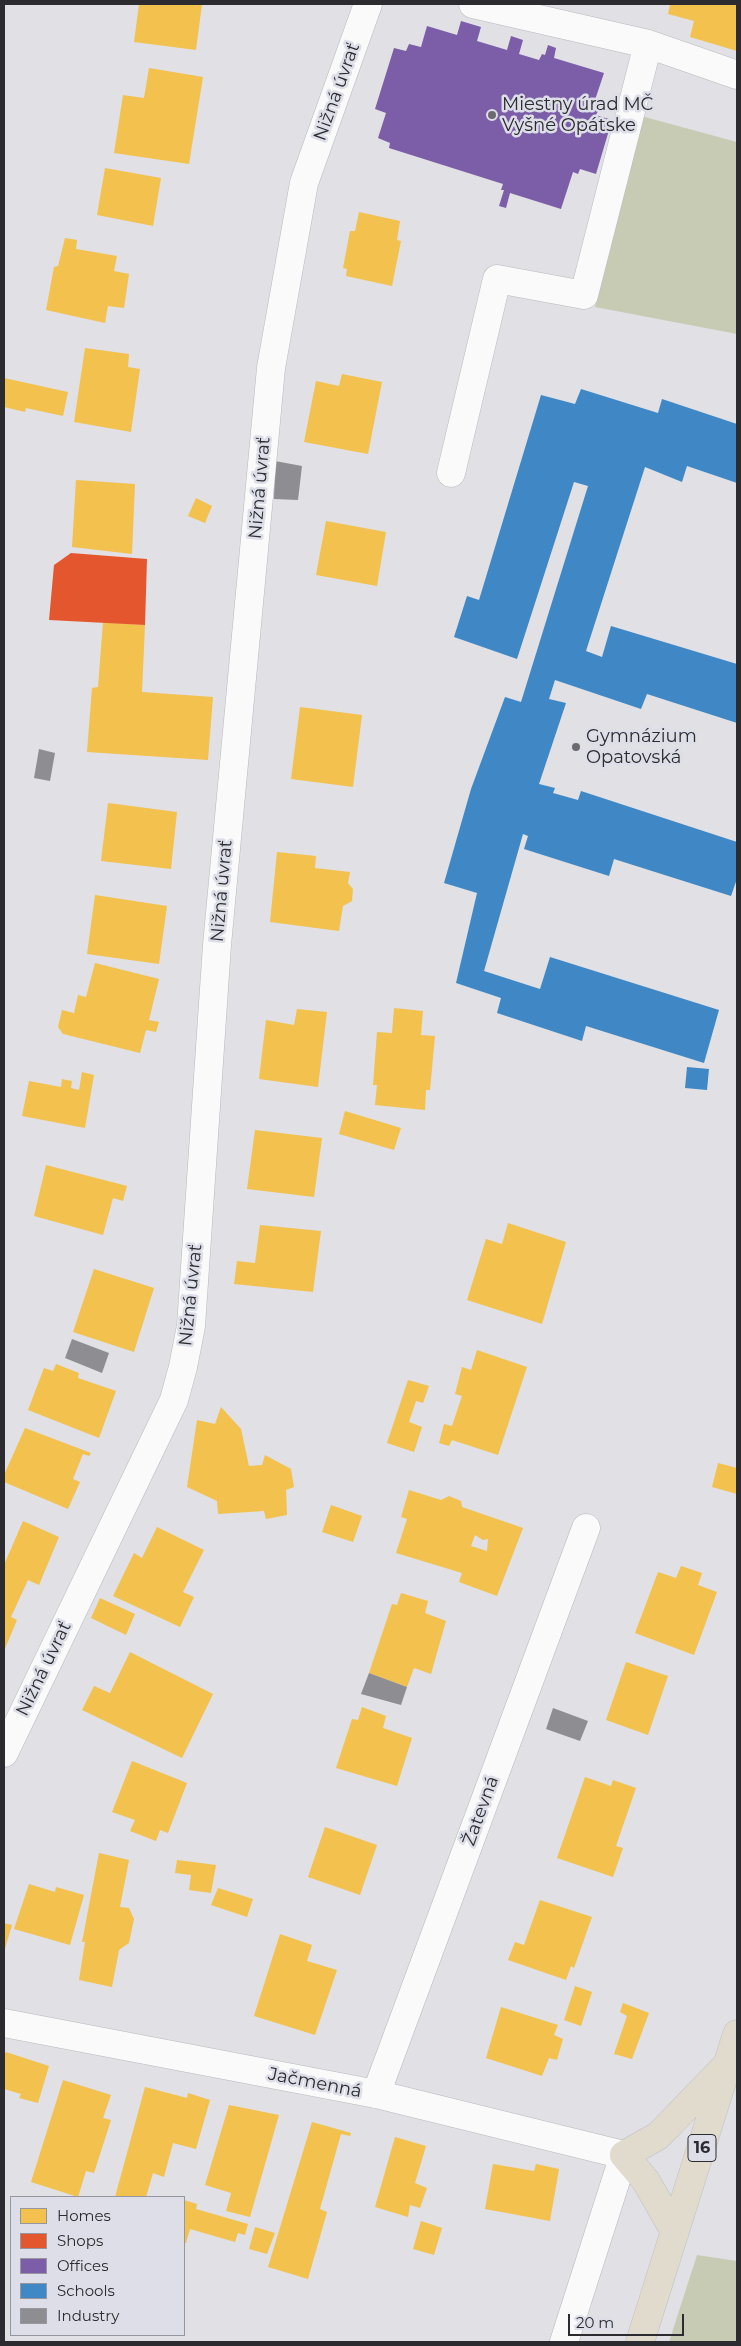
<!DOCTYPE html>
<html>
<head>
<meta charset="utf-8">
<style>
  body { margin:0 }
  #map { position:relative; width:741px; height:2346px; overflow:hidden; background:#e0e0e5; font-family:Montserrat,sans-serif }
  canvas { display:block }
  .frame { position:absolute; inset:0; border:5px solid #2c2c30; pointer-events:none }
  .legend { position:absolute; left:10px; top:2196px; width:175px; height:140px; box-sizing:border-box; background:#dddee8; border:1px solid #96979e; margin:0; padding:6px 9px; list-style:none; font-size:15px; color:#2c2c30 }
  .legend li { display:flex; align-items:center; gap:10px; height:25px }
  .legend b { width:25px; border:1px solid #96979e }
  .scale { position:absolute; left:568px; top:2314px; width:116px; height:22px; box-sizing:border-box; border:2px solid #2c2c30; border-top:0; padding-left:6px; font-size:15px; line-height:18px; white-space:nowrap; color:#2c2c30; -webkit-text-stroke:4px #dddee8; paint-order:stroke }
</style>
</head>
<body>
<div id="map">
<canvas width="741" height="2346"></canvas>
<div class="frame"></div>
<ul class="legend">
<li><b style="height:14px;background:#f2c14e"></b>Homes</li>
<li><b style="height:14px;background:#e4572e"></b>Shops</li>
<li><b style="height:14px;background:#7b5ea7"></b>Offices</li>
<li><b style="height:14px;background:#3f88c5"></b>Schools</li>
<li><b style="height:14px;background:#8d8d92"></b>Industry</li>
</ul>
<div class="scale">20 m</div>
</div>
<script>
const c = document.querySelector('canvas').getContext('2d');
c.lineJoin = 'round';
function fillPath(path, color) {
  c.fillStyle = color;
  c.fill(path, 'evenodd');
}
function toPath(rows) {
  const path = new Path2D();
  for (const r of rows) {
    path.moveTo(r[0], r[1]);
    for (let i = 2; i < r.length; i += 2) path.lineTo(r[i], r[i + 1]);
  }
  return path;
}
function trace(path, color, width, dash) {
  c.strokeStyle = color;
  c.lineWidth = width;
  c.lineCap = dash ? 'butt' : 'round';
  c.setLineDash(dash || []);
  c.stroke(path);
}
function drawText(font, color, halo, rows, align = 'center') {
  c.font = font + ' Montserrat,sans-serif';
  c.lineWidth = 5;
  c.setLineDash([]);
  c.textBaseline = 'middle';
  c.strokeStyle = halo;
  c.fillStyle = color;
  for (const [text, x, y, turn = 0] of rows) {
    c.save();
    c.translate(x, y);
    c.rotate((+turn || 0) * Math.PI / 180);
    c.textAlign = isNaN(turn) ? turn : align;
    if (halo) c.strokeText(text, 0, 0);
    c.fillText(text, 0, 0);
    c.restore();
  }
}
fillPath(toPath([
  [641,116,737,142,737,334,595,307],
  [697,2255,737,2261,737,2342,669,2342]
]), '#c8cbb3');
fillPath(toPath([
  [139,4,202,4,196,50,134,42],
  [670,4,737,4,737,51,690,37,694,21,668,14],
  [149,68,203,77,189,164,114,153,123,95,144,98],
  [105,168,161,178,153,226,97,215],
  [359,212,400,221,397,240,401,241,392,286,346,276,347,269,343,268,350,231,355,231],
  [65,238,77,240,76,249,117,256,114,271,129,274,124,308,108,306,105,323,46,310,54,267,58,266],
  [85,348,129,354,128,367,140,369,131,432,74,422],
  [342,374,382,382,368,454,304,442,316,381,339,386],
  [4,378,68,392,63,416,26,408,25,412,4,407],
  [76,480,135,484,132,554,72,547],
  [196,498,212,506,205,523,188,516],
  [326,521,386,532,377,586,316,575],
  [103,622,145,625,142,692,213,697,208,760,87,752,92,688,98,687],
  [300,707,362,715,353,787,291,779],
  [108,803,177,812,171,869,101,861],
  [277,852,316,856,315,868,350,872,348,883,353,889,352,901,343,906,339,931,270,922],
  [95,895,167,906,159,964,87,954],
  [95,963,159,979,149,1020,159,1022,156,1032,146,1030,140,1053,63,1034,58,1027,62,1010,74,1013,78,995,86,997],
  [394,1008,423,1011,421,1035,435,1036,430,1090,426,1090,425,1110,375,1105,377,1085,373,1085,377,1032,392,1033],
  [297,1009,327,1012,318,1087,259,1079,266,1020,294,1025],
  [82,1072,94,1075,85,1128,22,1116,29,1081,61,1087,62,1079,72,1081,71,1088,79,1090],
  [345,1111,401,1128,394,1150,339,1134],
  [255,1130,322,1138,314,1197,247,1189],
  [46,1165,127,1186,123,1201,113,1198,103,1235,34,1216],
  [508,1223,566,1242,542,1324,467,1300,486,1239,502,1244],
  [260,1225,321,1231,313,1292,234,1284,237,1261,255,1263],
  [94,1269,154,1288,134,1352,73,1332],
  [477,1350,527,1367,498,1455,452,1440,449,1446,439,1443,444,1424,452,1426,462,1396,455,1394,462,1367,471,1370],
  [56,1364,79,1373,78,1378,116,1391,99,1438,28,1410,44,1368,53,1371],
  [408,1380,429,1386,423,1403,416,1401,409,1422,422,1427,414,1452,387,1443],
  [221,1407,241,1429,249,1466,262,1465,265,1455,291,1469,294,1487,286,1490,287,1515,266,1519,264,1511,218,1514,217,1501,187,1487,197,1420,215,1424],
  [25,1428,91,1453,89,1456,83,1454,73,1479,80,1482,68,1509,4,1482,4,1475],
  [718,1463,737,1468,737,1494,712,1487],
  [409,1490,441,1500,449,1496,461,1501,462,1507,523,1528,497,1596,459,1582,462,1573,396,1553,407,1519,401,1517],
  [475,1535,483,1540,488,1539,487,1551,471,1546],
  [331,1505,362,1516,353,1542,322,1532],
  [23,1521,59,1537,39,1585,28,1580,11,1617,17,1620,4,1651,4,1565],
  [157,1527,204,1550,183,1592,194,1597,180,1627,113,1596,134,1553,142,1558],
  [681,1566,702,1573,698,1585,717,1592,694,1655,635,1633,658,1572,676,1578],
  [401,1593,428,1601,425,1613,446,1621,431,1674,414,1668,407,1687,369,1673,392,1604,397,1605],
  [100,1598,135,1614,126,1635,91,1618],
  [130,1652,213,1694,182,1758,82,1710,94,1686,110,1693],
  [626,1662,668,1676,648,1735,606,1720],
  [362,1707,386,1716,383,1728,412,1738,397,1786,336,1768,352,1719,358,1720],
  [132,1761,187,1783,168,1833,160,1830,156,1841,130,1831,135,1820,112,1812],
  [585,1777,611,1786,613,1780,636,1788,616,1846,623,1848,613,1877,557,1858],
  [325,1827,377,1845,360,1895,308,1877],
  [99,1853,129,1860,120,1907,129,1908,134,1919,129,1943,119,1950,112,1987,79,1980,85,1942,82,1942],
  [177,1860,216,1865,211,1893,189,1890,191,1875,175,1873],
  [29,1884,55,1892,56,1887,84,1895,70,1945,14,1929],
  [218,1888,253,1899,247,1917,211,1905],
  [540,1900,592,1917,574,1968,571,1966,566,1980,508,1960,515,1942,524,1945],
  [4,1923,12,1925,4,1952],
  [280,1934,312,1945,307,1961,337,1970,315,2035,254,2016],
  [575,1986,592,1992,581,2026,564,2020],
  [623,2003,649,2013,632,2059,614,2054,627,2016,620,2012],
  [501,2007,558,2025,554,2035,563,2039,557,2060,549,2058,542,2076,486,2058],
  [6,2052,49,2066,38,2103,19,2098,21,2094,4,2089,4,2056],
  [63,2080,111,2095,103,2118,111,2120,94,2173,86,2171,78,2197,31,2182],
  [145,2087,187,2098,188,2093,210,2100,196,2149,173,2143,164,2177,153,2173,146,2197,115,2197],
  [229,2105,279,2115,250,2217,226,2211,231,2193,205,2185],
  [312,2122,351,2133,350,2136,341,2134,320,2209,327,2212,308,2279,268,2267],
  [395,2137,426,2146,415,2183,427,2188,420,2208,410,2205,408,2217,375,2207],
  [493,2164,534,2171,536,2164,559,2169,550,2221,485,2209],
  [184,2200,197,2204,196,2209,248,2224,245,2235,238,2233,235,2242,190,2229,186,2243,184,2243],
  [421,2221,442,2228,434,2255,413,2249],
  [255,2227,275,2233,267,2254,249,2249]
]), '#f2c14e');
fillPath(toPath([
  [71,553,147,559,145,625,49,620,54,565]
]), '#e4572e');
fillPath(toPath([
  [461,21,481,27,477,41,507,50,511,36,523,40,519,54,539,60,542,54,545,55,548,45,556,48,554,58,604,73,592,109,598,111,596,115,612,120,596,174,580,169,578,174,573,172,561,209,510,193,506,208,499,206,504,190,501,190,503,184,389,148,390,143,378,138,386,113,375,109,394,48,406,51,409,44,421,47,427,26,457,35]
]), '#7b5ea7');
fillPath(toPath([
  [581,389,658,413,662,399,737,424,737,483,687,466,682,482,645,467,586,651,602,657,611,626,737,664,737,723,647,694,641,709,555,680,549,699,566,703,539,784,555,788,553,793,578,800,581,791,737,842,737,879,731,896,614,859,609,876,524,849,528,836,523,834,484,971,540,989,550,957,719,1010,704,1063,586,1026,582,1041,497,1013,501,998,456,983,477,893,444,883,471,789,505,697,521,702,588,486,574,482,517,659,454,637,467,596,479,600,541,395,575,404],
  [687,1067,709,1069,707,1090,685,1088]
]), '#3f88c5');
fillPath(toPath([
  [275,461,302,466,298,500,274,499],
  [39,749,55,753,50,781,34,778],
  [72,1339,109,1353,102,1373,65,1358],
  [369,1673,407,1687,401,1705,361,1694],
  [553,1708,588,1721,580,1741,546,1729]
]), '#8d8d92');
const minor = toPath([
  [473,4,648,44,737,75],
  [451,473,497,279,584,295,648,44],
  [4,1753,174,1400,183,1367,191,1326,217,945,271,368,304,183,368,4],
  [4,2023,376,2094,624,2155,564,2342],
  [376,2094,586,1528]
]);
const trunk = toPath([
  [675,2232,646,2181,624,2155,658,2136,723,2069],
  [640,2342,737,2034]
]);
trace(minor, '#b7b8bc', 29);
trace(trunk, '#bebec0', 29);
trace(minor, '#fafafb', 28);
trace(trunk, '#e0dbcc', 28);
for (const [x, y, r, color] of [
  [492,115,5,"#6b6b6f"],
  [576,747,5,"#6b6b6f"]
]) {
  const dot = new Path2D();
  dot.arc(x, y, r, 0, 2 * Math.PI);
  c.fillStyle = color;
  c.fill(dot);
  trace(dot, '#dddee8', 2);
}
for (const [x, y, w] of [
  [702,2148,28]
]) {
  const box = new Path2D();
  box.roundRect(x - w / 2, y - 13.5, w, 27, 4);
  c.fillStyle = '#dddee8';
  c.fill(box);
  trace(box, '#2c2c30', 1);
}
drawText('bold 16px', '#2c2c30', null, [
  ["16",702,2148]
]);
drawText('18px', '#2c2c30', '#dddee8', [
  ["Nižná úvrať",337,92,-70],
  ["Nižná úvrať",260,488,-85],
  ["Nižná úvrať",222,891,-85],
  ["Nižná úvrať",191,1295,-84],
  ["Nižná úvrať",44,1669,-64],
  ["Žatevná",481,1811,-70],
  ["Jačmenná",315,2083,11]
]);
drawText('18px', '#2c2c30', '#dddee8', [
  ["Miestny úrad MČ",502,105],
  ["Vyšné Opátske",502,126],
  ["Gymnázium",586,737],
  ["Opatovská",586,758]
], 'left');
</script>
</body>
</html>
